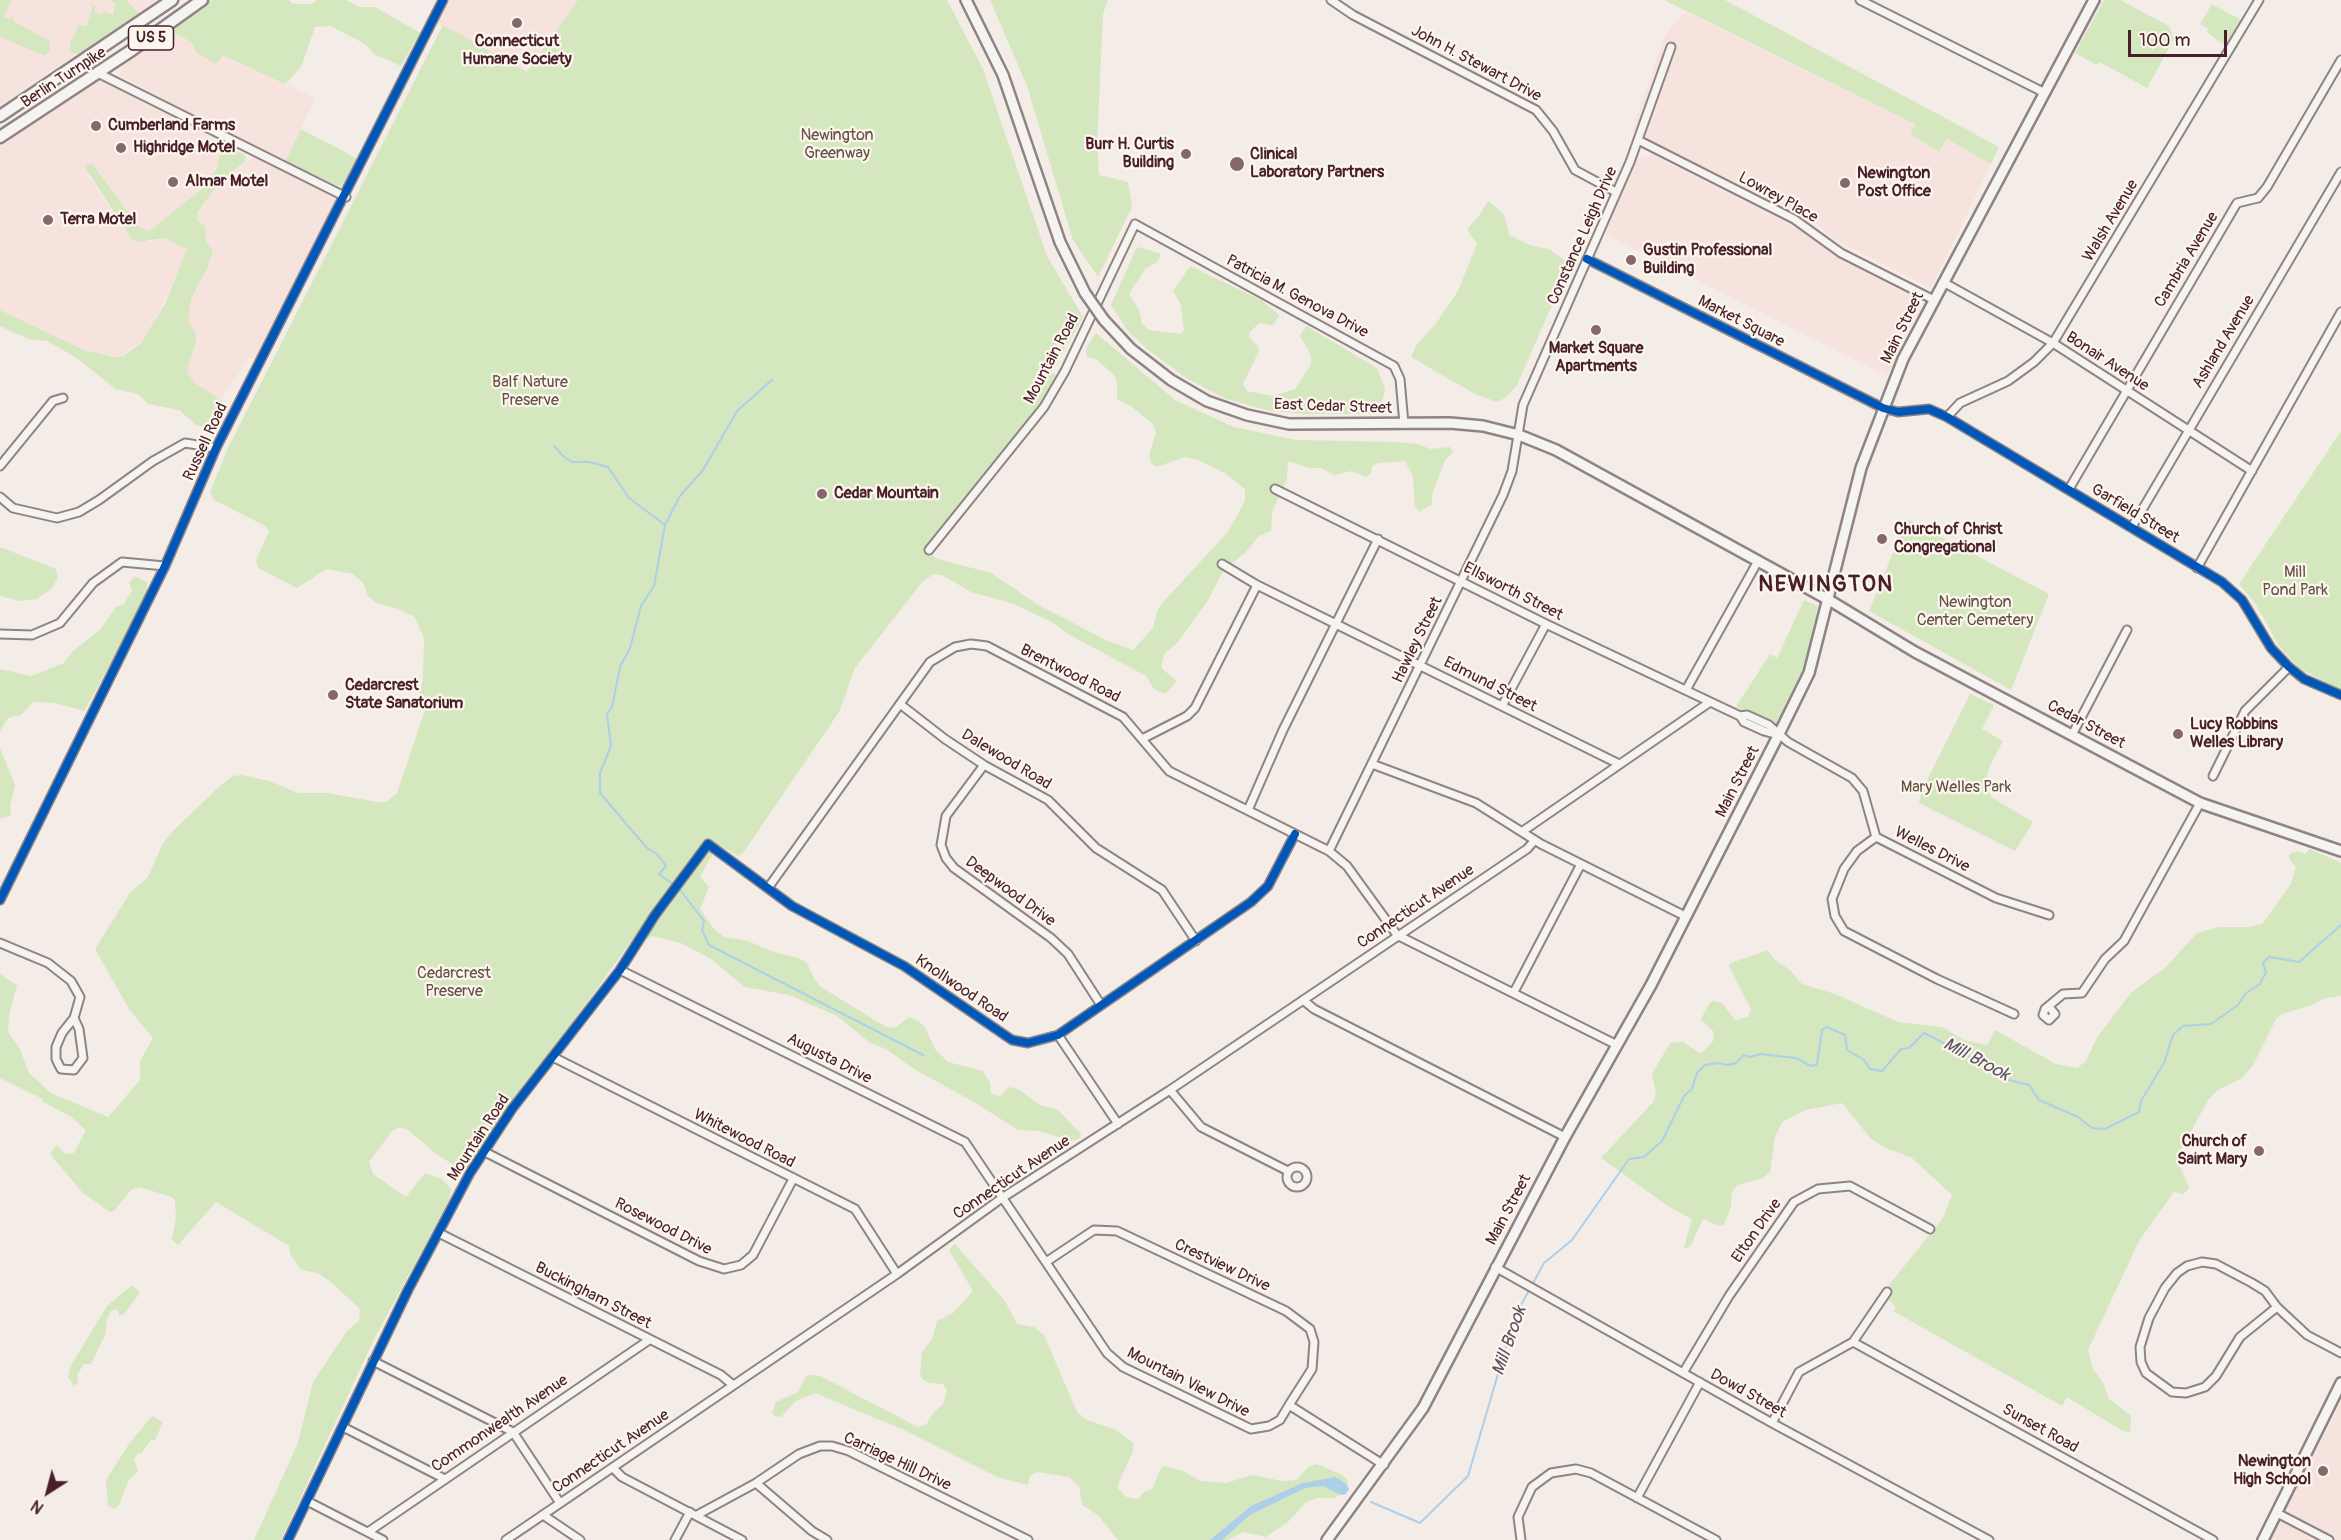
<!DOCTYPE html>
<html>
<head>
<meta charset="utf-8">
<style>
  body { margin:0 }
  #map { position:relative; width:2341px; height:1540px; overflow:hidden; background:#f4ece7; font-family:Pangolin,sans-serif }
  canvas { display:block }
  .north { position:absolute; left:18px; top:1462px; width:60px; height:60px; -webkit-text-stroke:4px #fbf7ec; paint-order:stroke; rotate:216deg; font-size:16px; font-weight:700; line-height:24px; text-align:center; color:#4a1f2b }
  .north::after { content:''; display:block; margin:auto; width:21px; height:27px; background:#4a1f2b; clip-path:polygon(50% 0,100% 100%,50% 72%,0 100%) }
  .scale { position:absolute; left:2128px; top:30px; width:99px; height:27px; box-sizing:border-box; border:3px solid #4a1f2b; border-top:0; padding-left:8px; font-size:18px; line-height:21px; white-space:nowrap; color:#4a1f2b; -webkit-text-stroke:4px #fbf7ec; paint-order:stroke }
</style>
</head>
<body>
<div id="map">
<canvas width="2341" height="1540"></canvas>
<div class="north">N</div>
<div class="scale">100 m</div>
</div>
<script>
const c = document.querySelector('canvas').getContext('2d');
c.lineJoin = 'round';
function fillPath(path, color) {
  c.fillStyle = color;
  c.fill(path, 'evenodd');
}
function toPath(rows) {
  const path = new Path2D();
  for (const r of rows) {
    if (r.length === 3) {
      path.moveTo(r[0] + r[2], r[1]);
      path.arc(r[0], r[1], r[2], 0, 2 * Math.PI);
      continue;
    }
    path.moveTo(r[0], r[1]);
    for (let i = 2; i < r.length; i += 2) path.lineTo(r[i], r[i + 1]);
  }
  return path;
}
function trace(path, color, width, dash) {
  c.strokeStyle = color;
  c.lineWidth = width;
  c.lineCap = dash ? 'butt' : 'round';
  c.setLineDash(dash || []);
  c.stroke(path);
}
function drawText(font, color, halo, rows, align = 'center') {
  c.font = font + ' Pangolin,sans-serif';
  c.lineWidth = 4.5;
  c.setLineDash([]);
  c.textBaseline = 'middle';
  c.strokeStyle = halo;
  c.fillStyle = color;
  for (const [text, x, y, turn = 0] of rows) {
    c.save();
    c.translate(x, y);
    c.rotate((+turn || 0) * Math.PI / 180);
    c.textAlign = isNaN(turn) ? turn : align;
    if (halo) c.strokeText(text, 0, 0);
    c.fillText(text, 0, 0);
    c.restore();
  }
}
fillPath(toPath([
  [12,0,158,0,0,105,0,25],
  [448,0,584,0,558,34,523,69,437,23],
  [1686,12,1915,124,1939,152,1947,139,1991,164,1931,288,1834,239,1812,220,1632,131,1663,40,1671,26],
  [173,29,175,35,191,42,197,53,216,64,223,54,310,96,314,101,285,162,189,114,120,75,121,66,124,63],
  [102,81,225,145,221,150,217,168,204,187,149,231,139,227,98,171,87,174,132,240,155,241,163,238,185,247,188,251,152,327,141,342,119,357,84,350,0,310,0,144,95,82],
  [1652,155,1807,233,1832,254,1909,293,1921,303,1887,376,1605,234,1637,159],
  [254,157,335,196,337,205,256,360,249,358,221,400,195,383,187,372,195,346,195,332,188,321,189,304,209,265,213,252,206,241,205,226,197,216,221,180],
  [2341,1403,2341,1540,2269,1540]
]), '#f7e3dd');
fillPath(toPath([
  [0,0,12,0,4,17,9,20,11,16,15,22,50,41,50,50,45,56,0,37],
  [110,0,126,0,139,13,79,54,71,53,70,43,79,25,86,26,93,8,89,4,96,6,94,12,102,15,104,11,113,15,115,3],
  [212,0,289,0,293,4,312,4,317,0,346,0,360,7,375,7,422,34,415,41,401,66,374,54,365,44,330,26,315,27,301,67,285,84,223,55,216,64,197,53,191,42,172,32,173,29],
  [578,0,947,0,983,69,1047,256,1083,317,1051,373,1058,376,1043,405,925,551,938,559,991,573,1040,606,1106,640,1133,650,1153,628,1157,611,1165,600,1228,532,1245,501,1245,489,1225,473,1198,460,1185,457,1156,467,1152,464,1149,456,1156,432,1153,424,1132,407,1117,399,1117,382,1113,374,1097,360,1086,356,1087,347,1096,333,1175,400,1234,427,1296,440,1395,442,1418,444,1430,449,1450,447,1453,452,1445,460,1432,495,1432,504,1419,512,1415,506,1413,477,1405,461,1378,463,1372,466,1371,473,1366,477,1352,471,1334,475,1321,468,1309,468,1288,461,1287,479,1272,512,1271,531,1259,536,1245,553,1224,569,1207,602,1177,643,1164,654,1161,668,1177,681,1165,694,1154,689,1146,676,1068,634,1050,621,1011,603,971,592,942,575,934,574,923,581,855,668,839,712,743,853,738,856,722,847,713,853,700,877,709,887,700,909,713,928,724,937,748,941,774,952,799,958,807,963,815,980,821,987,886,1027,895,1028,909,1017,918,1021,925,1027,935,1049,948,1062,983,1071,990,1083,991,1094,1000,1096,1009,1087,1018,1089,1040,1105,1058,1110,1081,1134,1080,1138,1071,1141,1039,1131,1018,1130,974,1102,914,1069,886,1049,870,1043,837,1016,789,995,745,987,711,959,681,943,652,936,640,943,632,940,467,1169,461,1170,435,1153,408,1130,400,1127,392,1131,369,1162,373,1174,406,1197,425,1173,442,1179,451,1189,449,1200,373,1341,281,1540,254,1540,298,1443,313,1382,347,1331,359,1321,360,1309,332,1283,318,1273,301,1270,291,1256,289,1246,216,1202,178,1245,172,1240,176,1218,175,1201,172,1197,139,1187,131,1190,114,1211,110,1212,82,1192,50,1154,56,1145,66,1154,74,1153,86,1130,71,1117,40,1100,44,1101,39,1097,0,1078,0,974,17,985,9,1015,8,1032,20,1049,29,1073,51,1093,108,1117,140,1080,140,1061,153,1038,129,1009,95,949,130,893,148,877,162,845,173,831,222,784,233,776,242,775,269,781,298,793,327,793,377,802,386,802,397,793,425,710,418,698,423,680,424,639,415,617,399,609,376,603,368,596,363,583,353,574,326,569,297,588,258,568,256,560,269,532,267,527,214,500,210,492,228,448,443,25,527,72],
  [990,0,1108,0,1103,14,1097,145,1099,175,1128,182,1132,207,1098,277,1073,240,1027,86],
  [1664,0,1725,0,1999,147,1991,164,1947,139,1939,152,1910,134,1915,124],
  [2104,0,2120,0,2169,26,2174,39,2147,88,2100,62,2097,65,2075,53],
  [2212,4,2241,20,2228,45,2218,41,2207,32,2208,28,2200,24],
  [301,129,358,159,344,185,338,186,285,162],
  [225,145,245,155,246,161,221,180,198,212,197,219,205,226,206,241,213,252,207,269,191,299,188,321,195,332,196,341,187,372,195,383,224,402,225,407,214,430,196,425,179,410,148,404,138,394,116,389,75,357,47,341,28,339,0,326,0,310,84,350,114,357,123,356,141,343,165,304,187,249,164,238,139,242,132,240,85,167,91,163,94,166,139,227,149,231,204,187,217,168,221,150],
  [1488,201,1504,214,1509,235,1532,246,1549,249,1570,264,1517,385,1505,398,1497,402,1475,394,1411,357,1417,344,1435,325,1458,291,1477,244,1467,229,1479,216],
  [1139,247,1161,254,1157,262,1145,269,1129,294,1139,310,1142,324,1149,330,1181,334,1184,330,1181,305,1173,291,1190,266,1261,300,1279,315,1275,323,1271,325,1259,323,1250,332,1249,337,1258,346,1259,351,1243,384,1247,391,1273,396,1295,389,1311,364,1311,355,1300,336,1306,326,1377,368,1385,389,1381,408,1378,411,1369,414,1302,414,1266,410,1224,398,1186,378,1147,349,1127,330,1111,305,1136,249],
  [2341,431,2341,690,2299,668,2279,646,2256,604,2239,584],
  [1907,519,2049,594,2011,690,1869,611],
  [0,547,56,569,58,578,51,589,37,599,19,601,0,596],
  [135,576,147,582,147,592,134,622,84,711,55,703,33,702,21,715,8,718,0,731,0,669,31,676,64,663,72,652,100,630,116,607,124,604,132,590,129,582],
  [1804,600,1818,606,1806,669,1780,725,1773,724,1736,707,1770,654,1777,658],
  [1970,694,1994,705,1982,729,2003,741,1988,770,1986,785,1991,797,2033,822,2015,851,1919,803,1922,790],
  [0,748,15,785,10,806,11,815,0,819],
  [2310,849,2341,863,2341,996,2326,998,2309,1006,2282,1014,2276,1019,2253,1065,2242,1078,2218,1090,2208,1100,2180,1152,2179,1164,2189,1188,2183,1194,2174,1192,2139,1241,2088,1350,2093,1369,2103,1383,2109,1399,2131,1416,2130,1433,2121,1430,2067,1397,2062,1406,1893,1311,1896,1307,1887,1298,1885,1290,1943,1218,1952,1195,1912,1158,1886,1148,1871,1139,1842,1103,1806,1110,1782,1122,1775,1137,1770,1172,1763,1178,1737,1185,1732,1192,1731,1207,1724,1225,1717,1225,1703,1219,1691,1245,1686,1249,1684,1247,1692,1219,1668,1206,1601,1158,1654,1101,1656,1092,1652,1074,1670,1043,1683,1042,1701,1054,1713,1041,1714,1032,1701,1019,1709,1004,1713,1001,1722,1003,1735,1020,1748,1017,1751,1009,1729,966,1731,963,1768,950,1775,960,1790,970,1802,984,1835,994,1898,1022,1942,1027,1964,1040,1987,1045,1995,1030,2056,1064,2077,1068,2085,1062,2098,1036,2131,993,2166,967,2197,933,2219,927,2249,927,2262,924,2291,884,2296,867,2289,859,2289,854,2298,851,2305,854],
  [955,1244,1005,1301,1017,1324,1034,1327,1044,1335,1077,1412,1087,1420,1116,1430,1133,1443,1133,1451,1117,1487,1126,1497,1138,1499,1144,1492,1152,1489,1161,1468,1165,1466,1185,1472,1200,1481,1226,1483,1252,1475,1282,1481,1297,1480,1308,1467,1317,1464,1340,1474,1347,1479,1348,1486,1335,1498,1317,1498,1305,1503,1288,1522,1266,1537,1244,1532,1227,1540,1118,1540,1098,1515,1082,1505,1079,1486,1069,1477,1037,1472,1030,1476,1028,1485,997,1477,904,1430,815,1393,796,1401,781,1417,774,1416,772,1412,776,1402,798,1392,807,1375,811,1375,820,1376,918,1427,926,1425,933,1413,943,1404,947,1391,943,1384,929,1383,922,1379,920,1375,922,1352,932,1339,937,1321,953,1313,973,1291,949,1250],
  [132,1285,140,1293,124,1314,119,1316,118,1309,111,1311,107,1319,105,1335,91,1364,84,1364,77,1375,78,1382,74,1386,68,1377,70,1367,107,1306],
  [152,1416,163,1422,155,1440,151,1440,141,1454,138,1453,134,1460,138,1471,129,1480,119,1505,114,1509,108,1506,106,1480,129,1444]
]), '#d4e7bf');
fillPath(toPath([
  [1335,1477,1345,1483,1349,1489,1346,1494,1341,1495,1323,1486,1305,1488,1250,1515,1222,1540,1210,1540,1251,1506,1303,1483]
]), '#adcfea');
trace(toPath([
  [554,446,563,456,572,462,589,462,608,467,629,498,665,525],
  [673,884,659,874,666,866,657,854,647,848,600,793,600,773,611,746,607,714,612,707,620,667,630,648,641,606,654,586,665,525,680,496,703,470,737,411,772,380],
  [681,891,704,921,702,930,709,945,923,1055],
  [1371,1502,1420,1523,1468,1476,1515,1316,1544,1263,1572,1240,1629,1159,1644,1157,1662,1141,1684,1096,1692,1089,1697,1073,1705,1065,1718,1063,1728,1065,1736,1063,1744,1055,1750,1057,1760,1054,1796,1058,1811,1066,1817,1064,1822,1030,1827,1027,1845,1035,1847,1050,1864,1060,1870,1069,1882,1071,1901,1049,1909,1048,1924,1033,1985,1064,2005,1079,2029,1085,2039,1100,2078,1117,2092,1128,2105,1129,2139,1112,2141,1101,2164,1063,2173,1035,2183,1026,2211,1024,2238,1005,2246,993,2260,984,2266,972,2263,963,2269,957,2299,962,2341,925]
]), '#adcfea', 2);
const minor = toPath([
  [1331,0,1353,15,1536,110,1553,131,1575,170,1616,192],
  [1860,0,2045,93],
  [98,73,346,197],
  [1638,140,1794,219,1841,253,1934,300],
  [1587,259,1883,408,1898,412,1929,409,1947,417,2222,582,2242,600,2271,648,2289,667,2304,679,2341,695],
  [1943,282,2053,343,2252,471],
  [1947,417,1960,403,2008,381,2034,362,2053,343,2259,0],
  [0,466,53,401,63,398],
  [1275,489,1546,624,1740,716,1744,722,1764,731,1778,735],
  [2069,489,2237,203,2258,198,2267,187,2341,60],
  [0,497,13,508,57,518,79,512,99,500,153,461,185,443,216,448],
  [2132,527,2341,172],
  [929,550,1044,407,1065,371,1135,224,1394,366,1400,379,1404,424],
  [1222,564,1257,585,1619,764],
  [2197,568,2341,312],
  [0,634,32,635,60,623,93,583,122,562,165,566],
  [1686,690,1758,561],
  [900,704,945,739,984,765,1048,800,1096,848,1162,890,1196,941],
  [1502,706,1546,624],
  [1740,716,1747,715,1769,725,1788,742,1852,778,1863,791,1876,837,1996,898,2049,915],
  [2072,735,2127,630],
  [1142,739,1187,716,1195,708,1257,585],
  [1372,764,1476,803,1541,844,1685,916],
  [984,765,946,816,941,845,946,858,954,868,1051,938,1068,954,1101,1005],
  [2213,776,2245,711,2289,667],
  [1248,810,1283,730,1378,539],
  [1523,831,1710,702],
  [1876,837,1857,851,1844,869,1832,899,1835,916,1844,931,1937,979,2014,1014],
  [1329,851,1503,495,1512,471,1523,405,1630,162,1671,47],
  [768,888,930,662,955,647,971,644,987,646,1123,717,1169,771,1329,851,1347,866,1397,935,1617,1045],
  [0,900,165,566,216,448,443,0],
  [0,943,48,963,71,981,80,997,74,1018,79,1029,83,1058,74,1070,61,1069,56,1059,56,1047,62,1033,74,1018],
  [620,970,965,1142,1107,1353,1123,1367,1251,1429,1269,1426,1280,1420,1289,1405,1384,1465],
  [1514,992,1581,864],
  [1303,1000,1314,1009,1565,1137],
  [2050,1008,2055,1014,2049,1020,2043,1015,2045,1009,2063,994,2082,993,2105,959,2124,941,2200,803],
  [1058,1035,1118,1124],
  [553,1057,855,1209,897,1274],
  [1170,1090,1201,1127,1288,1171],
  [485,1152,699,1261,724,1269,741,1265,753,1255,793,1179],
  [1297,1177,10],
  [439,1233,721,1375,733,1385],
  [1046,1262,1094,1230,1117,1231,1286,1311,1310,1329,1314,1342,1312,1369,1289,1405],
  [2202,1262,2216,1264,2252,1283,2265,1291,2277,1307,2240,1337,2216,1376,2205,1387,2186,1393,2172,1392,2146,1373,2141,1362,2140,1347,2149,1318,2165,1288,2177,1273,2187,1266,2202,1262],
  [1495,1267,1772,1423,1989,1540],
  [2277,1307,2307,1335,2341,1353],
  [1853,1342,2213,1540],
  [373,1361,513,1432,560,1503],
  [1683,1373,1729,1296,1794,1202,1818,1189,1850,1186,1930,1229],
  [1772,1423,1799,1372,1853,1342,1887,1292],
  [343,1427,445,1479],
  [613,1468,622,1477,742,1540],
  [756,1483,812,1531,827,1540],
  [1637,1498,1700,1382],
  [307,1501,383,1540],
  [2277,1513,2329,1540],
  [543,1515,580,1540],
  [697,1515,756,1483,799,1454,820,1446,832,1446,849,1451,1028,1540],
  [368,1532,649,1340],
  [288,1540,408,1290,470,1173,512,1109,620,970,655,915,708,844,792,906,904,966,1012,1040,1028,1043,1058,1035,1251,902,1268,886,1295,834],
  [506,1540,897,1274,1002,1198,1170,1090,1527,849,1535,840],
  [675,1540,690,1512],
  [1521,1540,1518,1517,1532,1487,1551,1473,1576,1469,1591,1473,1716,1540]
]);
const major = toPath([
  [966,0,1003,75,1060,242,1085,293],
  [1104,320,1131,349,1171,380,1207,401,1247,415,1289,424,1450,423,1483,426,1519,435,1556,450,1829,600,1915,652,2200,803,2341,851],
  [1327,1540,1423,1408,1565,1137,1651,985,1777,738,1809,673,1861,468,1903,359,2094,0],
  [2263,1540,2341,1383]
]);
const highway = toPath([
  [0,116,172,0],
  [0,137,132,50,202,0]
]);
trace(minor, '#8f8383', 11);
trace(major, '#8f8383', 14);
trace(highway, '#8f8383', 15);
trace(minor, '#f6f4f0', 7);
trace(major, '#f6f4f0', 9);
trace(highway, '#f6f4f0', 10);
const majorBridge = toPath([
  [1085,293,1104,320]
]);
trace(majorBridge, '#8f8383', 14, []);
trace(majorBridge, '#f6f4f0', 9);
trace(toPath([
  [1587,259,1883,408,1898,412,1929,409,1947,417,2222,582,2242,600,2271,648,2289,667,2304,679,2341,695],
  [0,900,165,566,216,448,443,0],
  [288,1540,408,1290,470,1173,512,1109,620,970,655,915,708,844,792,906,904,966,1012,1040,1028,1043,1058,1035,1251,902,1268,886,1295,834]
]), '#0057b8', 8);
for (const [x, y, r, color] of [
  [517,23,6,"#86676d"],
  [96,126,6,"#86676d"],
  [121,148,6,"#86676d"],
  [1186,154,6,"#86676d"],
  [1237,164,8,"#86676d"],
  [173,182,6,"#86676d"],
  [1845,183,6,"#86676d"],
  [48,220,6,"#86676d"],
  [1631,260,6,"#86676d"],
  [1596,330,6,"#86676d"],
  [822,494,6,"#86676d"],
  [1882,539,6,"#86676d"],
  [333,695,6,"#86676d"],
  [2178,734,6,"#86676d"],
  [2259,1151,6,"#86676d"],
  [2323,1471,6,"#86676d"]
]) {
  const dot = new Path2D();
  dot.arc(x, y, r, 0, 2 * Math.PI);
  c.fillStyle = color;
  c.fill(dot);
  trace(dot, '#fbf7ec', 2);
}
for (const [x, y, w] of [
  [151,38,45]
]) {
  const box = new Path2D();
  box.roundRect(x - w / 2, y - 12, w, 24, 4.5);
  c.fillStyle = '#fbf7ec';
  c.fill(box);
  trace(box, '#4a1f2b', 1.5);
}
drawText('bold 15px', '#4a1f2b', null, [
  ["US 5",151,38]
]);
drawText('bold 16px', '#4a1f2b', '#fbf7ec', [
  ["Connecticut",517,42,"center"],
  ["Humane Society",517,60,"center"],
  ["Cumberland Farms",108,126],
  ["Burr H. Curtis",1174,145,"right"],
  ["Building",1174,163,"right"],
  ["Highridge Motel",133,148],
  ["Clinical",1250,155],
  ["Laboratory Partners",1250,173],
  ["Newington",1857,174],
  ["Post Office",1857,192],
  ["Almar Motel",185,182],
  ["Terra Motel",60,220],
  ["Gustin Professional",1643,251],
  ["Building",1643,269],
  ["Market Square",1596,349,"center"],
  ["Apartments",1596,367,"center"],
  ["Cedar Mountain",834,494],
  ["Church of Christ",1894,530],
  ["Congregational",1894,548],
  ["Cedarcrest",345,686],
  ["State Sanatorium",345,704],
  ["Lucy Robbins",2190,725],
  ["Welles Library",2190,743],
  ["Church of",2247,1142,"right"],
  ["Saint Mary",2247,1160,"right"],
  ["Newington",2311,1462,"right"],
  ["High School",2311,1480,"right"]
], 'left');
drawText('16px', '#4a1f2b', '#fbf7ec', [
  ["John H. Stewart Drive",1476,64,28],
  ["Berlin Turnpike",64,78,-33],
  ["Lowrey Place",1778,198,29],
  ["Walsh Avenue",2111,221,-59],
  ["Constance Leigh Drive",1583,236,-66],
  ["Cambria Avenue",2187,260,-59],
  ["Patricia M. Genova Drive",1297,297,28],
  ["Market Square",1741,322,27],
  ["Main Street",1903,328,-64],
  ["Ashland Avenue",2224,342,-59],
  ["Mountain Road",1052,359,-62],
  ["Bonair Avenue",2107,362,33],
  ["East Cedar Street",1333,407,2],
  ["Russell Road",206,442,-65],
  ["Garfield Street",2135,514,31],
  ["Ellsworth Street",1513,592,27],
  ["Hawley Street",1418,640,-64],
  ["Brentwood Road",1070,674,27],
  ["Edmund Street",1490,685,27],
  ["Cedar Street",2086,725,28],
  ["Dalewood Road",1006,760,31],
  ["Main Street",1738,782,-63],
  ["Welles Drive",1932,850,27],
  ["Deepwood Drive",1010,892,36],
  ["Connecticut Avenue",1416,907,-34],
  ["Knollwood Road",961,989,34],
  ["Augusta Drive",829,1059,27],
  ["Mountain Road",479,1138,-57],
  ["Whitewood Road",744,1139,27],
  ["Connecticut Avenue",1012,1178,-34],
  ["Main Street",1509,1210,-62],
  ["Rosewood Drive",663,1227,27],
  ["Elton Drive",1757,1231,-55],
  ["Crestview Drive",1222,1266,25],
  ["Buckingham Street",593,1296,27],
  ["Mountain View Drive",1188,1383,27],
  ["Dowd Street",1748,1394,29],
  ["Commonwealth Avenue",500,1424,-34],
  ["Sunset Road",2040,1429,29],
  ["Connecticut Avenue",611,1452,-34],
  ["Carriage Hill Drive",897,1462,25]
]);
drawText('16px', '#665048', '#fbf7ec', [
  ["Newington",837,136],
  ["Greenway",837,154],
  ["Balf Nature",530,383],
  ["Preserve",530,401],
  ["Mill",2295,573],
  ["Pond Park",2295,591],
  ["Newington",1975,603],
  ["Center Cemetery",1975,621],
  ["Mary Welles Park",1956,788],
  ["Cedarcrest",454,974],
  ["Preserve",454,992]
]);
drawText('italic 18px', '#5e5065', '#fbf7ec', [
  ["Mill Brook",1976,1060,28],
  ["Mill Brook",1510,1341,-71]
]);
c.letterSpacing = '1.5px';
drawText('bold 22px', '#4a1f2b', '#fbf7ec', [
  ["NEWINGTON",1826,585]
]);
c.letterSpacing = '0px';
</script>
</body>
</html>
